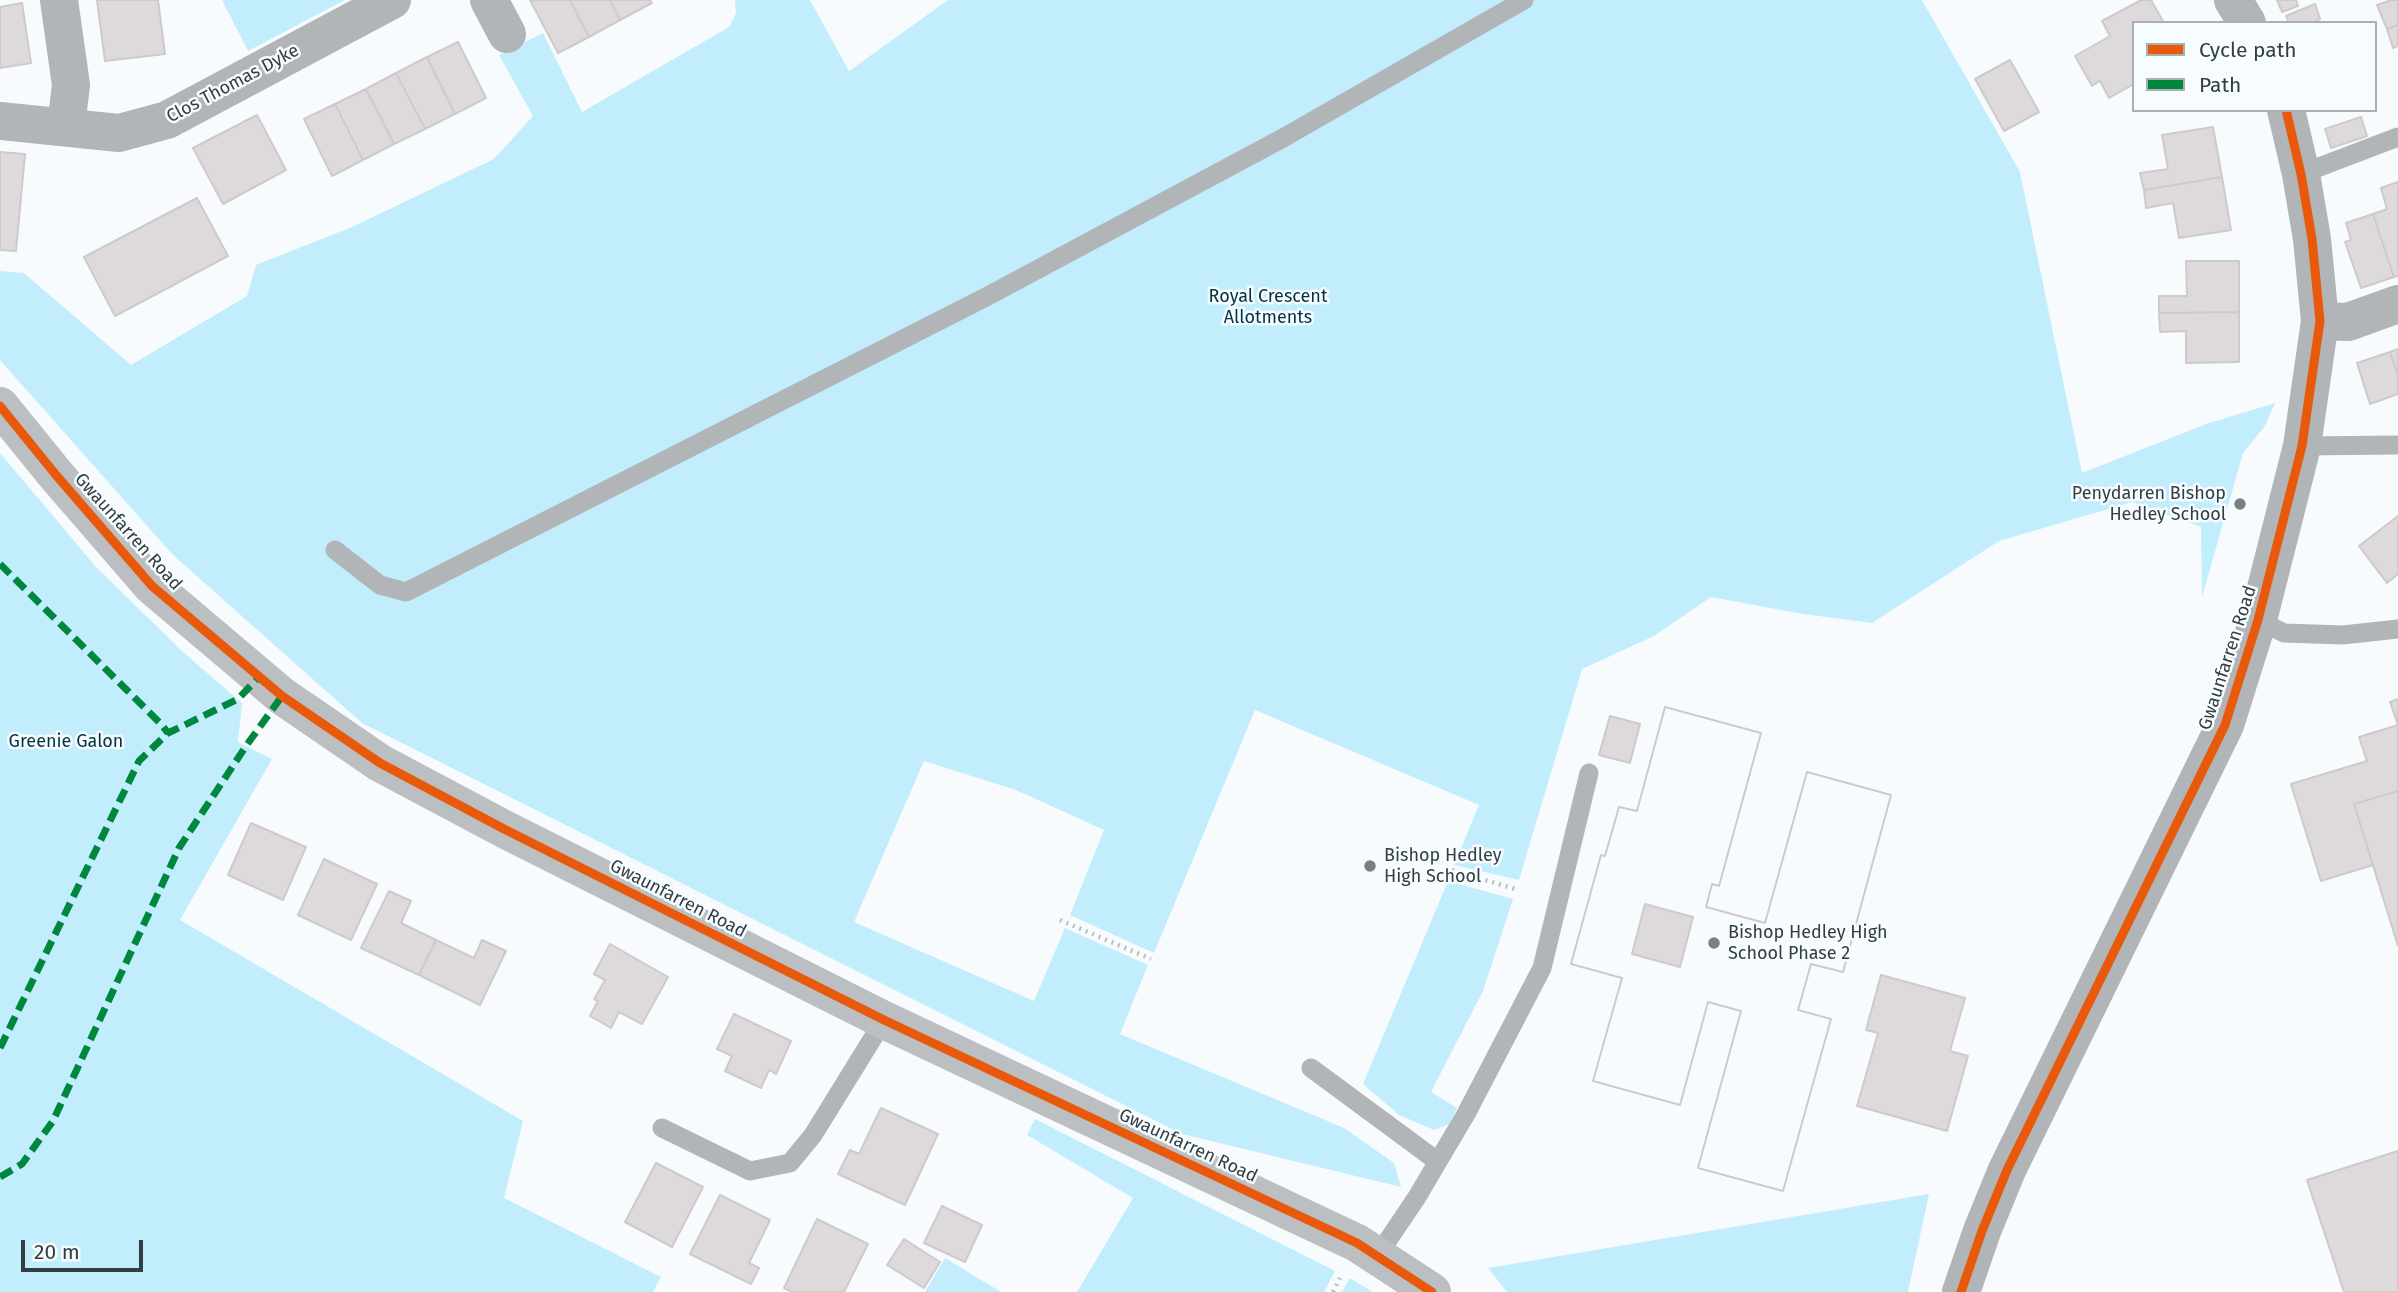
<!DOCTYPE html>
<html>
<head>
<meta charset="utf-8">
<style>
  body { margin:0 }
  #map { position:relative; width:2398px; height:1292px; overflow:hidden; background:#f8fbfd; font-family:"Fira Sans",sans-serif }
  canvas { display:block }
  .legend { position:absolute; left:2132px; top:21px; width:245px; height:91px; box-sizing:border-box; background:#f7fcfe; border:2px solid #a9b0b3; margin:0; padding:9px 12px; list-style:none; font-size:21px; color:#333e42 }
  .legend li { display:flex; align-items:center; gap:14px; height:35px }
  .legend b { width:35px; border:2px solid #a9b0b3 }
  .scale { position:absolute; left:21px; top:1240px; width:122px; height:32px; box-sizing:border-box; border:4px solid #333e42; border-top:0; padding-left:9px; font-size:21px; line-height:24px; white-space:nowrap; color:#333e42; -webkit-text-stroke:5px #f7fcfe; paint-order:stroke }
</style>
</head>
<body>
<div id="map">
<canvas width="2398" height="1292"></canvas>
<ul class="legend">
<li><b style="height:9px;background:#e8590c"></b>Cycle path</li>
<li><b style="height:9px;background:#00873e"></b>Path</li>
</ul>
<div class="scale">20 m</div>
</div>
<script>
const c = document.querySelector('canvas').getContext('2d');
c.lineJoin = 'round';
function fillPath(path, color) {
  c.fillStyle = color;
  c.fill(path, 'evenodd');
}
function toPath(rows) {
  const path = new Path2D();
  for (const r of rows) {
    path.moveTo(r[0], r[1]);
    for (let i = 2; i < r.length; i += 2) path.lineTo(r[i], r[i + 1]);
  }
  return path;
}
function trace(path, color, width, dash) {
  c.strokeStyle = color;
  c.lineWidth = width;
  c.lineCap = dash ? 'butt' : 'round';
  c.setLineDash(dash || []);
  c.stroke(path);
}
function drawText(font, color, halo, rows, align = 'center') {
  c.font = font + ' "Fira Sans",sans-serif';
  c.lineWidth = 5;
  c.setLineDash([]);
  c.textBaseline = 'middle';
  c.strokeStyle = halo;
  c.fillStyle = color;
  for (const [text, x, y, turn = 0] of rows) {
    c.save();
    c.translate(x, y);
    c.rotate((+turn || 0) * Math.PI / 180);
    c.textAlign = isNaN(turn) ? turn : align;
    if (halo) c.strokeText(text, 0, 0);
    c.fillText(text, 0, 0);
    c.restore();
  }
}
fillPath(toPath([
  [222,0,345,0,248,51],
  [735,0,810,0,849,71,948,0,1922,0,2020,172,2082,473,2206,424,2275,403,2265,426,2243,453,2202,597,2201,527,2132,502,1999,541,1872,623,1803,614,1711,597,1654,636,1582,669,1519,880,1454,865,1479,805,1255,710,1154,953,1070,915,1104,830,1016,790,924,761,854,922,1034,1001,1065,928,1148,965,1120,1034,1344,1128,1394,1163,1401,1187,1182,1134,362,723,172,554,0,360,0,271,24,273,131,365,247,296,256,265,352,227,494,159,533,116,499,55,543,33,582,112,729,27,736,13],
  [0,453,96,567,184,653,242,703,238,742,272,759,180,920,523,1121,504,1198,661,1277,653,1292,0,1292],
  [1448,881,1513,899,1483,991,1431,1092,1457,1108,1449,1124,1434,1130,1399,1115,1363,1084],
  [1035,1119,1335,1271,1324,1292,1077,1292,1133,1198,1027,1135],
  [1929,1194,1908,1292,1507,1292,1488,1268],
  [945,1258,1001,1292,925,1292],
  [1350,1278,1373,1292,1342,1292]
]), '#c2edfc');
const building = toPath([
  [97,0,158,0,165,54,105,61,97,0],
  [530,0,570,0,589,37,558,53,530,0],
  [570,0,610,0,620,20,589,37,570,0],
  [610,0,650,0,652,3,620,20,610,0],
  [2141,0,2151,0,2164,23,2134,23,2134,84,2109,98,2100,81,2092,86,2075,56,2110,36,2102,21,2141,0],
  [2277,0,2296,0,2298,6,2282,12,2277,0],
  [2391,0,2398,0,2398,25,2387,29,2377,5,2391,0],
  [22,3,31,63,0,68,0,7,22,3],
  [2315,4,2320,19,2312,23,2289,23,2286,16,2315,4],
  [2398,25,2398,46,2393,48,2387,29,2398,25],
  [458,42,486,98,455,114,427,57,458,42],
  [427,57,455,114,425,129,396,73,427,57],
  [2010,60,2039,112,2004,131,1975,79,2010,60],
  [396,73,425,129,394,144,366,89,396,73],
  [366,89,394,144,363,160,335,104,366,89],
  [335,104,363,160,332,176,304,119,335,104],
  [257,115,286,170,223,204,193,148,257,115],
  [2361,117,2367,136,2331,148,2325,129,2361,117],
  [2213,127,2222,177,2144,190,2140,173,2168,169,2162,135,2213,127],
  [0,152,25,154,16,251,0,250,0,152],
  [2222,177,2231,230,2179,238,2173,203,2146,208,2144,190,2222,177],
  [2398,182,2398,276,2394,277,2373,214,2387,209,2381,188,2398,182],
  [197,198,228,256,115,316,84,257,197,198],
  [2373,214,2394,277,2361,288,2345,242,2351,240,2346,223,2373,214],
  [2186,261,2239,261,2239,312,2159,313,2159,296,2187,296,2186,261],
  [2239,312,2239,362,2186,363,2186,331,2160,332,2159,313,2239,312],
  [2398,349,2398,376,2390,352,2398,349],
  [2390,352,2398,376,2398,394,2370,404,2357,363,2390,352],
  [2398,516,2398,574,2387,583,2359,546,2398,516],
  [2398,699,2398,791,2354,804,2373,865,2321,881,2291,784,2367,761,2359,737,2398,725,2390,702,2398,699],
  [1665,707,1761,733,1719,886,1712,884,1706,907,1765,923,1807,772,1891,795,1843,972,1811,964,1798,1010,1831,1019,1783,1191,1698,1168,1741,1011,1708,1002,1680,1105,1593,1081,1622,978,1571,964,1601,855,1605,856,1619,807,1637,811,1665,707],
  [1645,904,1693,917,1680,967,1632,954,1645,904],
  [1665,707,1761,733,1719,886,1712,884,1706,907,1765,923,1807,772,1891,795,1843,972,1811,964,1798,1010,1831,1019,1783,1191,1698,1168,1741,1011,1708,1002,1680,1105,1593,1081,1622,978,1571,964,1601,855,1605,856,1619,807,1637,811,1665,707],
  [1610,716,1640,724,1630,763,1599,755,1610,716],
  [2398,791,2398,946,2354,804,2398,791],
  [251,823,306,847,283,900,228,875,251,823],
  [324,859,377,884,351,940,298,915,324,859],
  [389,891,411,901,401,923,436,940,419,975,361,948,389,891],
  [436,940,474,958,482,940,506,951,480,1005,419,975,436,940],
  [610,944,668,977,642,1024,619,1012,611,1028,590,1016,598,1001,594,999,605,980,594,974,610,944],
  [1881,975,1965,998,1950,1051,1968,1056,1947,1131,1857,1106,1878,1033,1866,1030,1881,975],
  [734,1014,791,1041,776,1074,769,1070,761,1088,725,1071,732,1056,717,1049,734,1014],
  [881,1108,938,1134,905,1205,838,1174,850,1150,859,1154,881,1108],
  [2398,1151,2398,1292,2344,1292,2307,1180,2398,1151],
  [656,1163,703,1187,672,1247,625,1222,656,1163],
  [720,1195,770,1220,749,1263,759,1268,751,1284,690,1254,720,1195],
  [942,1206,982,1225,965,1262,924,1243,942,1206],
  [817,1219,868,1244,844,1292,792,1292,784,1288,817,1219],
  [904,1239,940,1262,924,1288,887,1265,904,1239]
]);
fillPath(building, '#dedadb');
trace(building, '#cecacb', 2);
trace(toPath([
  [1452,870,1515,889],
  [1060,920,1151,959],
  [1333,1292,1340,1278]
]), '#babebf', 4.5, [2, 5]);
trace(toPath([
  [2301,174,2398,137],
  [2302,446,2398,445],
  [335,550,380,585,406,592,986,297,1283,138,1524,0],
  [2258,620,2284,633,2343,635,2398,629],
  [1311,1068,1437,1161],
  [662,1128,750,1171,790,1163,813,1135,884,1020],
  [1378,1255,1417,1197,1466,1114,1542,968,1589,773]
]), '#b1b5b7', 19);
trace(toPath([
  [59,0,71,85,66,127],
  [489,0,507,34],
  [2233,0,2247,23],
  [0,121,119,133,167,120,392,0],
  [2320,321,2348,322,2398,304],
  [1961,1292,1982,1231,2007,1170,2225,725,2258,620,2302,446,2320,321,2312,239,2301,174,2286,110]
]), '#b1b5b7', 38);
trace(toPath([
  [0,406,56,475,152,586,282,696,380,763,504,829,884,1020,1357,1243,1432,1292]
]), '#bcbfc1', 38);
trace(toPath([
  [0,564,161,724,168,733],
  [0,1048,139,761,168,733,238,699,259,677],
  [0,1177,22,1164,53,1121,179,848,246,746,282,696]
]), '#00873e', 7, [14, 7]);
trace(toPath([
  [0,406,56,475,152,586,282,696,380,763,504,829,884,1020,1357,1243,1432,1292],
  [1961,1292,1982,1231,2007,1170,2225,725,2258,620,2302,446,2320,321,2312,239,2301,174,2286,110]
]), '#e8590c', 9);
for (const [x, y, r, color] of [
  [2240,504,7,"#788083"],
  [1370,866,7,"#788083"],
  [1714,943,7,"#788083"]
]) {
  const dot = new Path2D();
  dot.arc(x, y, r, 0, 2 * Math.PI);
  c.fillStyle = color;
  c.fill(dot);
  trace(dot, '#f7fcfe', 2.5);
}
drawText('18px', '#333e42', '#f7fcfe', [
  ["Clos Thomas Dyke",233,84,-28],
  ["Gwaunfarren Road",128,532,48],
  ["Gwaunfarren Road",2228,658,-72],
  ["Gwaunfarren Road",678,899,27],
  ["Gwaunfarren Road",1188,1146,25]
]);
drawText('18px', '#013340', '#f7fcfe', [
  ["Royal Crescent",1268,297],
  ["Allotments",1268,318],
  ["Greenie Galon",66,742]
]);
drawText('18px', '#333e42', '#f7fcfe', [
  ["Penydarren Bishop",2226,494,"right"],
  ["Hedley School",2226,515,"right"],
  ["Bishop Hedley",1384,856],
  ["High School",1384,877],
  ["Bishop Hedley High",1728,933],
  ["School Phase 2",1728,954]
], 'left');
</script>
</body>
</html>
